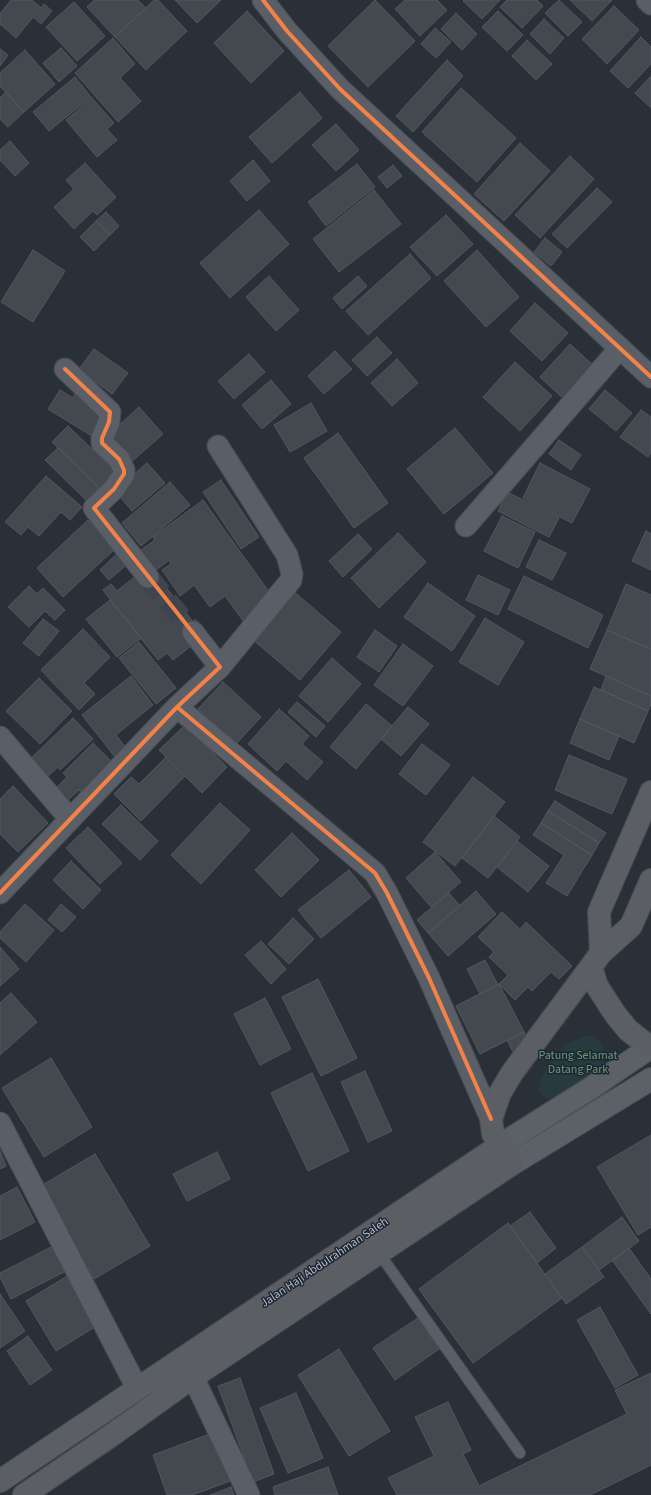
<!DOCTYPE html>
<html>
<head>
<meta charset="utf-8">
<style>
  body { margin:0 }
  canvas { display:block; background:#2a3038 }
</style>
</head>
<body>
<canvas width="651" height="1495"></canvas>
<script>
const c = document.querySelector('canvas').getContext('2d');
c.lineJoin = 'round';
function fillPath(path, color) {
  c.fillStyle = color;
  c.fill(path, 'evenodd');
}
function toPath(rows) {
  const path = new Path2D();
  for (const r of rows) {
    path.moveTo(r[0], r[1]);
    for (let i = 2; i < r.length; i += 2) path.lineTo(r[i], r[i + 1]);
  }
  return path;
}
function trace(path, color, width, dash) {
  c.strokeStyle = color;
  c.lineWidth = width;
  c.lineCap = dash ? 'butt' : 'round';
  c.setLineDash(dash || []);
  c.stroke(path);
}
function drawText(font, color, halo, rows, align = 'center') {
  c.font = font + ' "Source Sans 3",sans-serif';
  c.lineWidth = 3;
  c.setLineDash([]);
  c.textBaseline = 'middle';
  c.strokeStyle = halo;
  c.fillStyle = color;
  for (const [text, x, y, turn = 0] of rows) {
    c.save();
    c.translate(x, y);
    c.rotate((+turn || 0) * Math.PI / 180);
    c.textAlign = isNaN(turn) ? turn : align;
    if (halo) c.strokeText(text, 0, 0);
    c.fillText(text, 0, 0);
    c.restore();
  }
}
fillPath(toPath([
  [591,1035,599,1041,603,1048,605,1065,597,1076,555,1098,545,1098,539,1091,540,1081,547,1067,563,1046,584,1036]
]), '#273a3e');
const building = toPath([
  [11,0,32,0,41,8,44,4,52,11,41,24,33,17,16,38,0,24,0,14,11,0],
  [94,0,138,0,146,8,115,37,87,7,94,0],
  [154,0,158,0,187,31,146,70,115,37,154,0],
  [175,0,221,0,197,23,175,0],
  [375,0,415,41,368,87,328,46,375,0],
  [405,0,437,0,447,10,420,36,395,9,405,0],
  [464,0,500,0,482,19,463,1,464,0],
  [507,0,537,0,543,6,522,28,500,7,507,0],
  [559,0,582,22,568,36,545,13,559,0],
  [570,0,612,0,592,21,570,0],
  [74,2,105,36,77,61,46,27,74,2],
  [614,6,639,30,607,64,582,39,614,6],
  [247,11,284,51,251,83,214,43,247,11],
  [498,11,523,35,507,51,482,27,498,11],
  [456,13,477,34,462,50,441,29,456,13],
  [544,19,564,38,550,54,530,34,544,19],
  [435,28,451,42,436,58,421,44,435,28],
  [641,37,651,47,651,64,628,88,610,71,641,37],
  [113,38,135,64,120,78,141,101,118,122,75,73,113,38],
  [527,40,552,64,536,80,512,56,527,40],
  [61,48,77,66,59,82,43,63,61,48],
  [0,49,8,55,0,66,0,49],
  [25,50,55,84,24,112,0,86,0,73,25,50],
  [447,60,463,76,413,132,396,116,447,60],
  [651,76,651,108,635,93,651,76],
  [75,77,91,97,49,131,33,112,75,77],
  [461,88,516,138,477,182,422,132,461,88],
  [6,92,24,112,8,127,0,119,0,98,6,92],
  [300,92,322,118,272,163,249,137,300,92],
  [92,98,114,123,107,129,117,140,97,157,66,120,92,98],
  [336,124,359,150,336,171,312,145,336,124],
  [10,141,29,163,15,176,0,160,0,150,10,141],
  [520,143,550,171,504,221,474,194,520,143],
  [570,156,594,179,540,238,515,215,570,156],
  [253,160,270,181,247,201,230,181,253,160],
  [85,163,116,197,97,215,93,211,74,229,54,207,74,189,66,180,85,163],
  [357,164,375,187,326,226,308,202,357,164],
  [393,165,402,176,387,188,378,177,393,165],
  [597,188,612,202,567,248,552,234,597,188],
  [374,190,401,224,339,272,313,239,374,190],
  [259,210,289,244,230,298,200,263,259,210],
  [106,212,119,226,110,235,96,221,106,212],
  [446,215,473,244,437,276,410,247,446,215],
  [96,221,110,235,94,251,80,237,96,221],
  [545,238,562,252,551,266,534,252,545,238],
  [33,250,65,271,33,322,1,302,33,250],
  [477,250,519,297,486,327,444,281,477,250],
  [410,254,431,278,368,335,346,311,410,254],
  [269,276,299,310,276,331,246,297,269,276],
  [358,276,367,286,342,309,333,298,358,276],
  [535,303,568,333,542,361,510,331,535,303],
  [377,337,392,353,367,376,352,360,377,337],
  [570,344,595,367,565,400,540,377,570,344],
  [94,349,128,373,112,394,79,369,94,349],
  [335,351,352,369,324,394,308,376,335,351],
  [249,354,265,372,234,399,218,381,249,354],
  [397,359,418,383,392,406,371,383,397,359],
  [515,362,552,396,520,431,483,397,515,362],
  [271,380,291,404,262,429,242,405,271,380],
  [60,390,73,398,76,392,107,412,92,436,48,409,60,390],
  [605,390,632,413,616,431,589,409,605,390],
  [311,403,327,431,290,452,274,425,311,403],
  [139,407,163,434,129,464,106,437,139,407],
  [641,410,651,417,651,453,648,457,620,437,641,410],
  [68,426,119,475,103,491,52,442,68,426],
  [455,428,493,473,444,514,407,469,455,428],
  [338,433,388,503,354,528,304,458,338,433],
  [559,440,581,455,571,470,549,454,559,440],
  [58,448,103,491,90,504,45,460,58,448],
  [147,463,165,483,132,511,115,491,147,463],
  [540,463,590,489,572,523,523,498,540,463],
  [46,476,82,507,70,520,61,512,39,536,28,527,21,535,5,522,46,476],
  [221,480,259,537,241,549,203,492,221,480],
  [170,482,190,505,141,546,122,523,170,482],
  [507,492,559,518,549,537,498,511,507,492],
  [203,500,272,596,244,622,225,596,210,607,194,585,180,596,162,570,171,564,169,560,156,570,141,550,155,540,153,537,203,500],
  [502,516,535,532,518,568,484,551,502,516],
  [88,520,115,549,63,597,37,568,88,520],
  [646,531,651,534,651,570,632,561,646,531],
  [398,533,426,562,379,608,351,578,398,533],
  [358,534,372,549,343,577,329,561,358,534],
  [539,540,566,553,552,580,526,567,539,540],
  [121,550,131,561,109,580,100,570,121,550],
  [141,572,154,572,198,628,191,646,173,660,167,653,158,660,103,590,111,584,117,591,141,572],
  [478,575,510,590,498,615,466,600,478,575],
  [524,576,603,615,588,648,508,609,524,576],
  [428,583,475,616,452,651,404,617,428,583],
  [626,584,651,595,651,649,607,630,626,584],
  [29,586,37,594,43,588,65,610,55,620,45,611,29,627,8,607,29,586],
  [292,590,341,632,300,680,251,638,292,590],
  [110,600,141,638,117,657,86,619,110,600],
  [485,618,524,642,498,685,459,662,485,618],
  [43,619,59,631,39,656,23,643,43,619],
  [83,629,110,657,84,683,95,694,79,710,41,670,83,629],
  [375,630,397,646,379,672,357,657,375,630],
  [607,630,651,649,651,696,590,669,607,630],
  [139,642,176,688,156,704,119,658,139,642],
  [403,644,433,666,403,706,374,685,403,644],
  [332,658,361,684,328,722,299,696,332,658],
  [131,676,153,705,116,735,130,753,119,762,82,715,131,676],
  [606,676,651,696,651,704,648,711,601,690,606,676],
  [39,678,72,711,40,744,6,711,39,678],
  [223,682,261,717,236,744,198,709,223,682],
  [594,687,648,711,634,743,580,719,594,687],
  [297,702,325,726,316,737,288,712,297,702],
  [366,704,392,726,356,769,330,747,366,704],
  [408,707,429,724,401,756,381,739,408,707],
  [279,709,309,736,302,744,323,762,307,780,286,761,277,771,248,744,279,709],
  [73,718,93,739,60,770,58,767,47,777,30,759,73,718],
  [580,719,619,736,609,760,570,743,580,719],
  [185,725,227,767,202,793,159,750,185,725],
  [93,743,115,765,85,796,79,790,67,801,55,789,67,777,63,773,93,743],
  [422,744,450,765,426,795,399,774,422,744],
  [569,755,627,779,612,814,555,790,569,755],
  [166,757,185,776,141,821,114,794,131,777,139,784,166,757],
  [473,777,505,802,455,866,423,842,473,777],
  [13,786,48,823,18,852,0,834,0,799,13,786],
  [555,801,606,833,599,843,548,811,555,801],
  [220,803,250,830,201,884,171,855,220,803],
  [121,805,158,841,140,860,102,824,121,805],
  [548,811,599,843,592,855,541,823,548,811],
  [494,816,520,837,488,878,462,858,494,816],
  [541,823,592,855,567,896,546,883,564,855,533,835,541,823],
  [88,827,122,863,100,884,66,848,88,827],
  [292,833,319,860,281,897,255,870,292,833],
  [517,841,549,866,528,892,497,867,517,841],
  [435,852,461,882,431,907,406,878,435,852],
  [71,861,101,890,83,909,53,880,71,861],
  [349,870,371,897,321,938,298,910,349,870],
  [476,891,496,914,448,956,428,933,476,891],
  [449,893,460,906,428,933,417,920,449,893],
  [25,904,54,930,26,962,0,938,0,932,25,904],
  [61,904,76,917,62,932,48,920,61,904],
  [502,912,520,929,526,922,572,966,559,979,551,972,532,991,528,987,515,1000,499,984,508,975,489,957,494,952,478,937,502,912],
  [293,918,314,939,289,964,268,944,293,918],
  [261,941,286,969,271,984,245,955,261,941],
  [0,947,19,969,0,986,0,947],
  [485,960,498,985,480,994,467,969,485,960],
  [318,979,357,1058,321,1076,282,997,318,979],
  [499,984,524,1032,480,1054,456,1006,499,984],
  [11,993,37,1022,0,1055,0,1003,11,993],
  [265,998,291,1049,260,1065,234,1014,265,998],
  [524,1032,531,1045,514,1054,507,1040,524,1032],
  [51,1058,92,1127,44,1157,2,1088,51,1058],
  [365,1071,392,1131,368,1142,341,1082,365,1071],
  [312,1073,349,1151,308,1171,271,1093,312,1073],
  [651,1135,651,1227,638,1235,597,1167,651,1135],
  [0,1151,6,1166,0,1169,0,1151],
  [217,1152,230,1179,187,1201,173,1174,217,1152],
  [95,1154,150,1246,94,1279,39,1187,95,1154],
  [17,1187,35,1222,0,1240,0,1196,17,1187],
  [530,1212,556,1248,537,1263,510,1226,530,1212],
  [622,1217,639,1241,599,1270,582,1247,622,1217],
  [508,1223,562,1298,473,1363,419,1289,508,1223],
  [57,1244,70,1269,11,1299,0,1277,0,1273,57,1244],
  [582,1247,604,1277,566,1304,545,1274,582,1247],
  [629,1248,651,1279,651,1314,612,1260,629,1248],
  [69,1275,98,1325,56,1351,26,1301,69,1275],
  [0,1294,25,1331,0,1348,0,1294],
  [600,1307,638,1375,615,1388,577,1320,600,1307],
  [418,1318,439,1349,395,1380,373,1348,418,1318],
  [28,1336,52,1370,30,1385,7,1351,28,1336],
  [339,1349,390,1431,349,1456,298,1375,339,1349],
  [651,1373,651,1465,590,1495,397,1495,388,1478,434,1456,415,1417,448,1402,471,1450,463,1454,479,1486,627,1414,615,1390,651,1373],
  [240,1378,274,1474,253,1482,218,1386,240,1378],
  [296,1393,323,1458,288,1473,260,1408,296,1393],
  [215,1432,233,1480,192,1495,167,1495,153,1455,215,1432],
  [328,1467,338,1495,275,1495,273,1487,328,1467],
  [231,1487,234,1495,210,1495,231,1487]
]);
fillPath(building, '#444950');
trace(building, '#52575f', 1);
trace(toPath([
  [148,577,193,632]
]), '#3f454e', 21, [21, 10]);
const service = toPath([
  [379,1253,520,1453]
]);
const minor = toPath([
  [263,0,287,31,340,89,651,377],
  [647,0,651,4],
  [65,369,110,412,109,422,102,438,102,443,119,459,124,470,124,474,114,489,94,508,148,577],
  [218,446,287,555,292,574,291,580,220,667],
  [466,526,620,348],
  [177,707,375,873,387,893,429,978,491,1119],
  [0,737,70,819],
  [0,893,177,707,220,667,193,632],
  [0,1123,137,1388],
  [193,1377,249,1495]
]);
const primary = toPath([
  [499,1146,591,1088,651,1047],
  [512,1164,651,1079]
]);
const trunk = toPath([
  [601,953,599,912,651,792],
  [591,967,597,986,615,1014,628,1030,651,1048],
  [0,1481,499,1146],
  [24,1495,112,1435,193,1377,512,1164,493,1134,491,1119,500,1093,512,1073,601,953,631,926,651,880]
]);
trace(service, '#484c53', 12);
trace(minor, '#484c53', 23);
trace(primary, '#484c55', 24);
trace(trunk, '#474c53', 24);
trace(service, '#5a5e66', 10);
trace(minor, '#5a5e66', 21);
trace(primary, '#5c6168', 22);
trace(trunk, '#5b5f64', 22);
trace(toPath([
  [263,0,287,31,340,89,651,377],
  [177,707,375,873,387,893,429,978,491,1119],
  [0,893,177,707,220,667,94,508,114,489,124,474,124,470,119,459,102,443,102,438,109,422,110,412,65,369]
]), '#f48246', 4);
drawText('12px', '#6b9a76', '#1d2633', [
  ["Patung Selamat",578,1056],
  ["Datang Park",578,1070]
]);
drawText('12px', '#b4bcc9', '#1d2633', [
  ["Jalan Haji Abdulrahman Saleh",325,1263,-34]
]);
</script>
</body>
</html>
